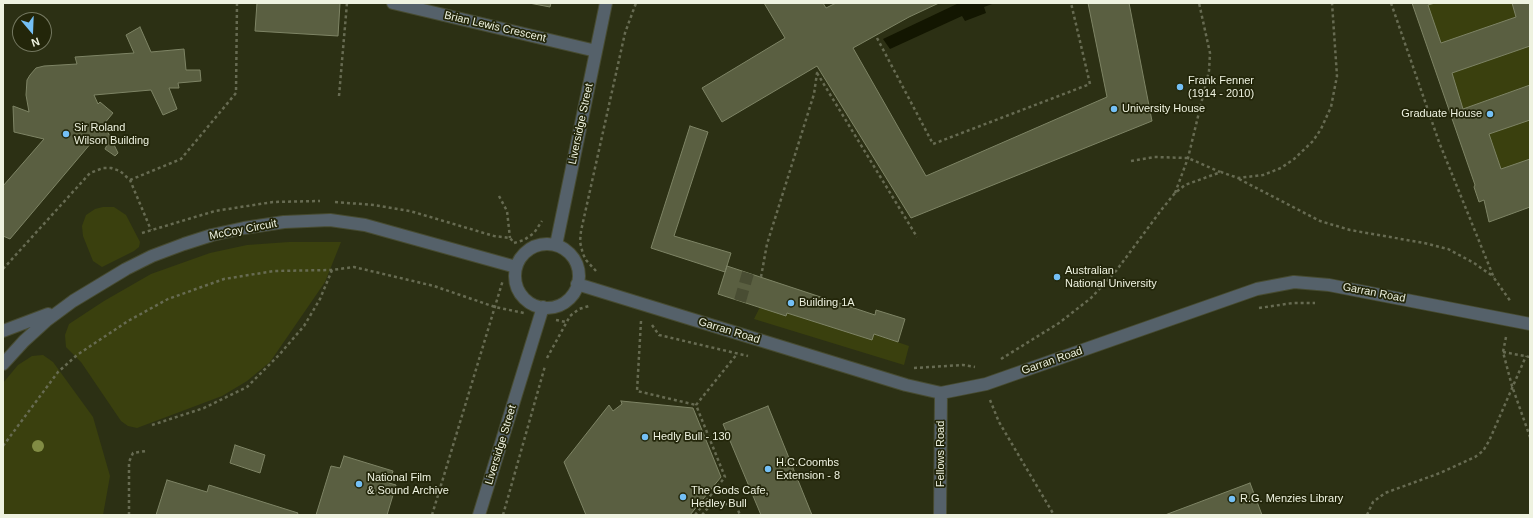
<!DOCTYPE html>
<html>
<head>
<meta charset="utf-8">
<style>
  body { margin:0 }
  #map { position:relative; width:1533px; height:518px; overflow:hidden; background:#2c3014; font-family:Helvetica,sans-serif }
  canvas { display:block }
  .frame { position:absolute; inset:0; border:4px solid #eef2e0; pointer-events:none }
  .north { position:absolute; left:12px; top:12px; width:40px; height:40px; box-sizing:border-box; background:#23260a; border:1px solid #747860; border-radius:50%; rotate:161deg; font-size:11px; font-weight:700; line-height:16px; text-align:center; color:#eef2e0 }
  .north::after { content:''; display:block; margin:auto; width:14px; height:18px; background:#74c0f6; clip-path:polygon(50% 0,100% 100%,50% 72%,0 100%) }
</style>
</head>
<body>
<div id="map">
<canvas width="1533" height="518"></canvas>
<div class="frame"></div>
<div class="north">N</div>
</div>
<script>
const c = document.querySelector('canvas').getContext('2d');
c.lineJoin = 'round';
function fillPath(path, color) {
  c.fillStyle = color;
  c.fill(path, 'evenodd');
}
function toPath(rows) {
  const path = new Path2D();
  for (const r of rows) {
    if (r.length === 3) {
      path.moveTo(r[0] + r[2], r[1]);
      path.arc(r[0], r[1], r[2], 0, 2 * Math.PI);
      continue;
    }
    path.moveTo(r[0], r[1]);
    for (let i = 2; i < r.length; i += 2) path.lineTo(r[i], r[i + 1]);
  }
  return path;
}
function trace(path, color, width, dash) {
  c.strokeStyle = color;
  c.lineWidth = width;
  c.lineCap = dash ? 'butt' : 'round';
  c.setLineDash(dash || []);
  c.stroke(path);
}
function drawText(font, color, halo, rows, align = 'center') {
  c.font = font + ' Helvetica,sans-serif';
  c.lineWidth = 3.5;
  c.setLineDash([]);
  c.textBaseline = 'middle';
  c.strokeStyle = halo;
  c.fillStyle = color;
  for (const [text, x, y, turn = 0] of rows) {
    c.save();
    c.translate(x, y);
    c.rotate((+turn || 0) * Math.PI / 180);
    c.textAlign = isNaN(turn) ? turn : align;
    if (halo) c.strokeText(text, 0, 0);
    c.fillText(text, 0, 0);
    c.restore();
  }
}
fillPath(toPath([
  [1435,3,1512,3,1516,17,1441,43,1428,5],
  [1530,46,1530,85,1463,109,1452,73],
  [1530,120,1530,159,1501,169,1489,134],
  [103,207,114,207,126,215,140,242,139,247,134,251,102,267,93,261,83,236,82,226,86,215,95,209],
  [289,242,341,242,325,282,270,362,247,381,222,396,137,428,128,426,121,421,81,362,66,347,65,335,69,324,104,301,151,274,210,253,247,245],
  [760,307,786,316,787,313,872,340,874,334,909,346,904,365,754,319],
  [43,355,53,362,93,417,110,476,103,515,3,515,3,383,18,365,32,356]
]), '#3a400e');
fillPath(toPath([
  [959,3,995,3,984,7,986,13,965,21,962,16,890,49,883,39]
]), '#131601');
const building = toPath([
  [257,3,340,3,338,36,255,31,257,3],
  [529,3,551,3,550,7,529,3],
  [764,3,823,3,826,8,836,3,939,3,909,17,853,48,926,176,1107,97,1088,3,1129,3,1152,121,911,218,817,66,722,122,702,88,785,38,764,3],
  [1412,3,1435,3,1428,5,1441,43,1516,17,1512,3,1530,3,1530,46,1452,73,1463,109,1530,85,1530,120,1489,134,1501,169,1530,159,1530,207,1489,222,1484,200,1479,202,1474,187,1475,185,1412,3],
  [140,27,151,52,184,49,186,70,200,70,201,81,178,83,179,88,169,88,177,109,163,115,151,90,94,95,98,104,100,102,113,113,104,124,118,153,115,156,105,149,107,145,97,136,10,239,3,236,3,186,44,139,14,132,13,106,29,112,26,95,27,80,30,75,36,68,44,66,77,64,75,57,134,53,126,35,140,27],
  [690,126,708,132,674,236,731,253,725,272,651,248,690,126],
  [727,266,875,315,876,310,905,319,898,342,874,334,872,340,787,313,786,316,718,294,727,266],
  [621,401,693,408,721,477,690,515,586,515,564,462,609,405,613,411,622,404,621,401],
  [768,406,812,515,761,515,723,424,768,406],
  [235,445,265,455,260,473,230,463,235,445],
  [344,456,393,471,389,483,396,485,387,515,316,515,331,466,340,468,344,456],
  [167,480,207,492,209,485,298,513,297,515,156,515,167,480],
  [1250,483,1262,515,1165,515,1250,483]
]);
fillPath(building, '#5a5f41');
trace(building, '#7e8465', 1);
trace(toPath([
  [740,301,748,273]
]), '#494d33', 12, [12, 6]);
const minor = toPath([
  [393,3,596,51],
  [547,276,32],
  [556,245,606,3],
  [577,284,906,385,941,393,986,384,1257,289,1294,282,1329,285,1530,324],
  [3,331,48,314],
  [3,364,24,341,46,321,73,301,126,269,152,256,184,244,212,235,244,228,284,222,330,220,365,225,516,267],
  [479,515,543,307],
  [940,515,941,393]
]);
trace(minor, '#474b31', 14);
trace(toPath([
  [1391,3,1439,142,1494,278,1511,302],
  [877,38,933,144,1090,84,1071,3],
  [817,73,917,237],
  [339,96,347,3],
  [1131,161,1154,157,1188,158,1220,172],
  [1239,179,1320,221,1350,230,1424,243,1448,249,1474,263,1494,277],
  [130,180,181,159,236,93,237,3],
  [1175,193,1188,158,1209,71,1210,53,1199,3],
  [499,196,507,211,510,238],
  [335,202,374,205,410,211,494,236,510,238,514,243],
  [142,233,215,211,273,202,320,201],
  [514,243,524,240,534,233,542,221],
  [3,269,90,173,103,168,111,168,120,171,130,180,151,230],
  [596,271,586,260,583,254,580,242,581,231,625,33,636,3],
  [761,277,767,244,814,94,817,73,821,71],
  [1259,308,1293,303,1315,303],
  [556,320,566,322],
  [641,321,637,391,696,405],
  [652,325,659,335,748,356],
  [1506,337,1503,352,1512,386,1530,437],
  [1503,352,1530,357],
  [547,358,570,316,579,309,589,306],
  [1001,359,1059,323,1091,298,1116,271,1162,209,1175,193,1185,185,1221,172,1238,178,1263,175,1281,168,1294,159,1313,141,1321,129,1331,107,1337,76,1332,3],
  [914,368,963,365,975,367],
  [990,400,999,422,1054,515],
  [152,425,204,408,247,387,279,355,304,326,320,299,332,270],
  [3,446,58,372,77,355,128,321,168,299,224,279,274,271,332,270,354,267,434,286,495,307,524,313],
  [707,500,712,503,736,505,740,515],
  [129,515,129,462,133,453,146,451],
  [432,515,503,280],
  [503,515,545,366],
  [695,515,725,477,696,405,737,354],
  [702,515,712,503],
  [1367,515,1373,502,1385,493,1440,473,1475,457,1483,451,1489,441,1526,356]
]), '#676b52', 2.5, [3, 3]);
trace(minor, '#55616a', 12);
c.fillStyle = '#818c44';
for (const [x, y] of [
  [38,446]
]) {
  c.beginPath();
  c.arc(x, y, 6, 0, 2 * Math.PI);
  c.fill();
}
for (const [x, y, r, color] of [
  [1180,87,4,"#74c0f6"],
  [1114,109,4,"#74c0f6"],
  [1490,114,4,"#74c0f6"],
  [66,134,4,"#74c0f6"],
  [1057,277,4,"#74c0f6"],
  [791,303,4,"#74c0f6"],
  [645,437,4,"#74c0f6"],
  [768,469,4,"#74c0f6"],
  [359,484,4,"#74c0f6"],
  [683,497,4,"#74c0f6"],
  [1232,499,4,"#74c0f6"]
]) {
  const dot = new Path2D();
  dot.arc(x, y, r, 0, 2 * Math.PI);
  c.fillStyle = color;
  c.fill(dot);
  trace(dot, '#23260a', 1.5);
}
drawText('11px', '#eef2e0', '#23260a', [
  ["Brian Lewis Crescent",495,27,13],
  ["Liversidge Street",581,124,-78],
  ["McCoy Circuit",243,230,-11],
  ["Garran Road",1374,293,11],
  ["Garran Road",729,331,17],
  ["Garran Road",1052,361,-19],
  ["Liversidge Street",501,445,-73],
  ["Fellows Road",941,454,-90]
]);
drawText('11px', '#eef2e0', '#23260a', [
  ["Frank Fenner",1188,81],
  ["(1914 - 2010)",1188,94],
  ["University House",1122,109],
  ["Graduate House",1482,114,"right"],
  ["Sir Roland",74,128],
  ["Wilson Building",74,141],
  ["Australian",1065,271],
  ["National University",1065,284],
  ["Building 1A",799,303],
  ["Hedly Bull - 130",653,437],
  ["H.C.Coombs",776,463],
  ["Extension - 8",776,476],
  ["National Film",367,478],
  ["& Sound Archive",367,491],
  ["The Gods Cafe,",691,491],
  ["Hedley Bull",691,504],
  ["R.G. Menzies Library",1240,499]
], 'left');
</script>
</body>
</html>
